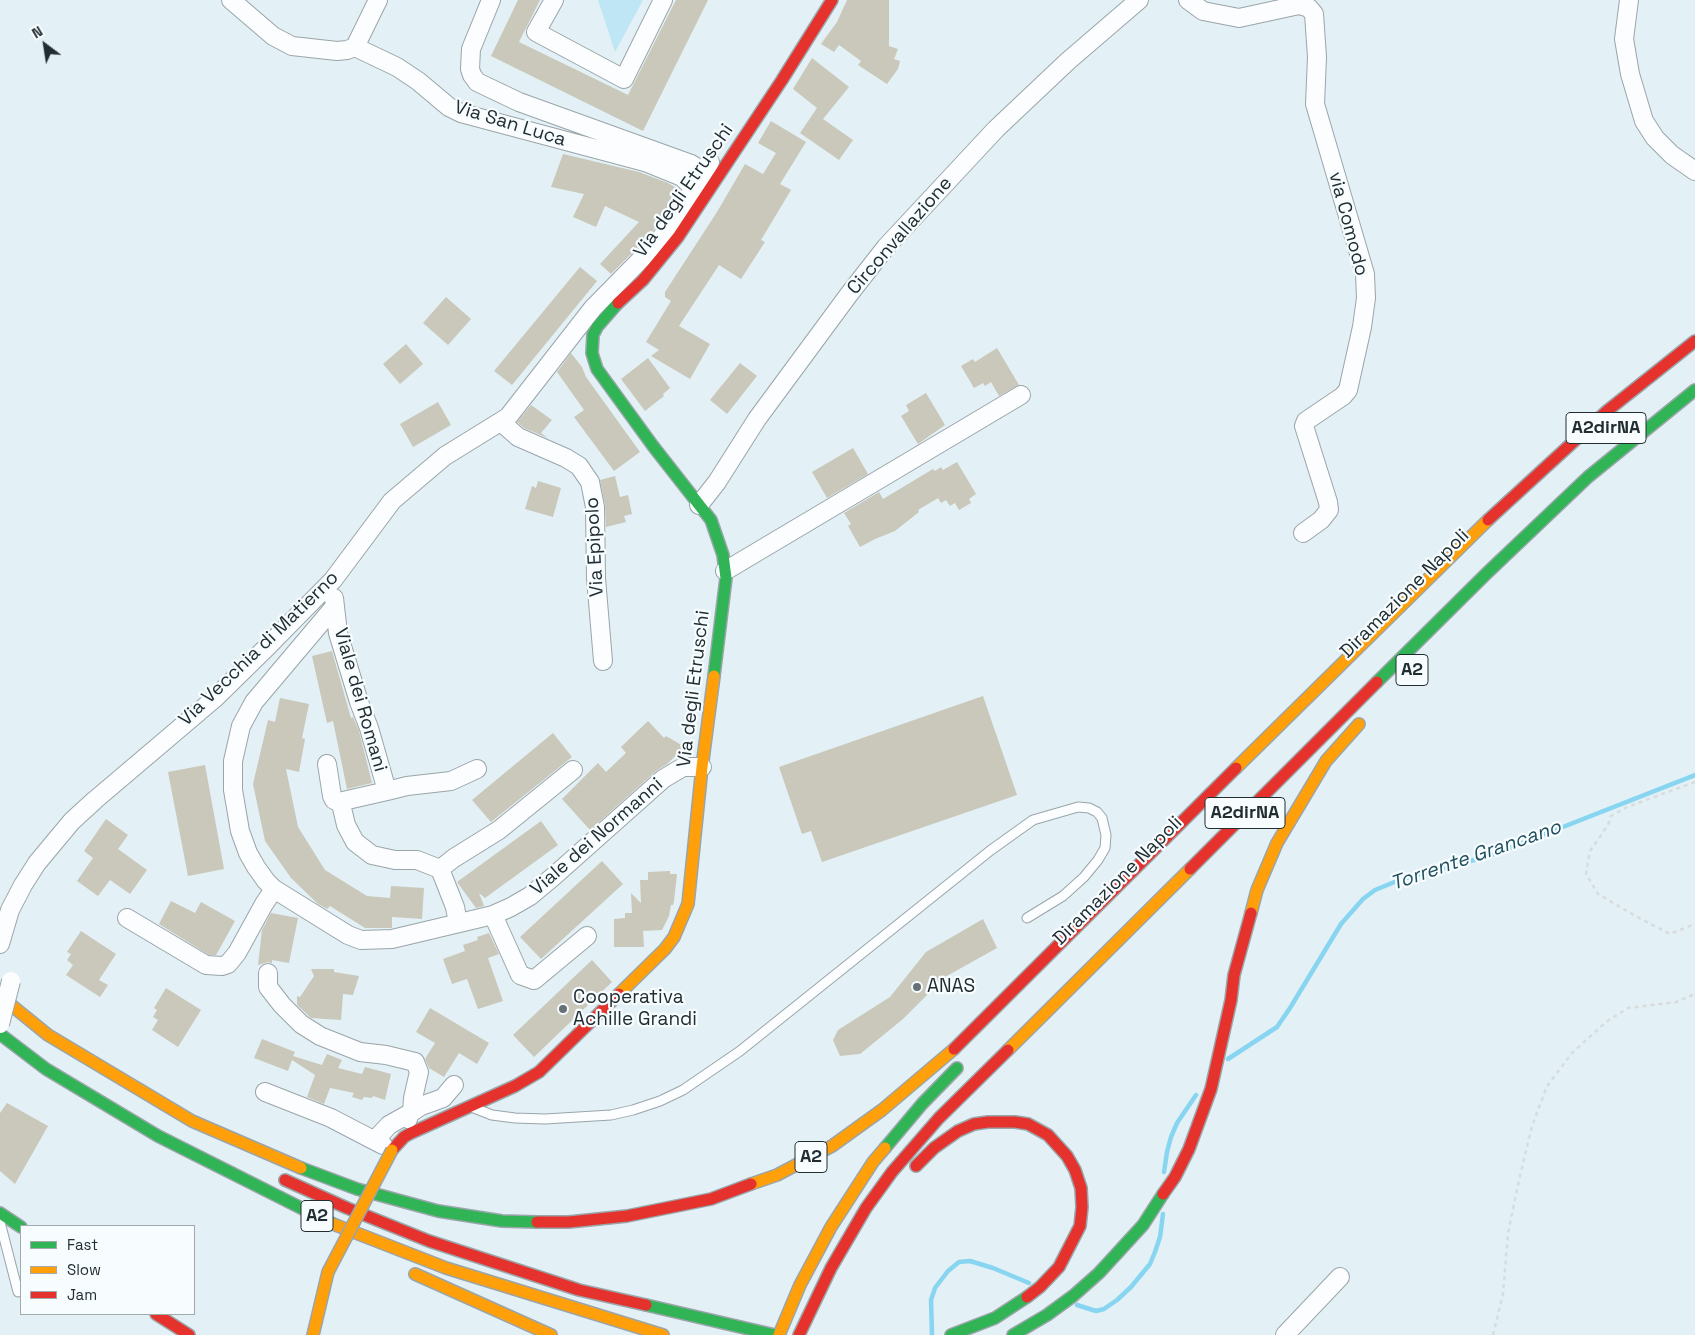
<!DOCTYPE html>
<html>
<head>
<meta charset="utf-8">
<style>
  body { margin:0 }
  #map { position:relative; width:1695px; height:1335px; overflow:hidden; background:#e3f0f5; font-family:"Space Grotesk",sans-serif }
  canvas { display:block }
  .legend { position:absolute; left:20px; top:1225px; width:175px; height:90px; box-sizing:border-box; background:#f7fdff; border:1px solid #a2aaad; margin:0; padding:6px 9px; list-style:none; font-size:15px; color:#222d32 }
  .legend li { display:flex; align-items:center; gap:10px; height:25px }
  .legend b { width:25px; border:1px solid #a2aaad }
  .north { position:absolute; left:20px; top:20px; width:50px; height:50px; -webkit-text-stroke:4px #f7fdff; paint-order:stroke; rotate:329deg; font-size:14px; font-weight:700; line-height:20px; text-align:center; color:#222d32 }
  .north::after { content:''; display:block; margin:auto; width:18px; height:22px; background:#222d32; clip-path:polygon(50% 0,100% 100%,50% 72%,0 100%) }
</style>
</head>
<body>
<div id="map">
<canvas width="1695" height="1335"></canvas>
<ul class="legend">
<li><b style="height:6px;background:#30b455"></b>Fast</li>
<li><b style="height:6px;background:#ff9f0a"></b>Slow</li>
<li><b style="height:6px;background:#e5322d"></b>Jam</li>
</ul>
<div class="north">N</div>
</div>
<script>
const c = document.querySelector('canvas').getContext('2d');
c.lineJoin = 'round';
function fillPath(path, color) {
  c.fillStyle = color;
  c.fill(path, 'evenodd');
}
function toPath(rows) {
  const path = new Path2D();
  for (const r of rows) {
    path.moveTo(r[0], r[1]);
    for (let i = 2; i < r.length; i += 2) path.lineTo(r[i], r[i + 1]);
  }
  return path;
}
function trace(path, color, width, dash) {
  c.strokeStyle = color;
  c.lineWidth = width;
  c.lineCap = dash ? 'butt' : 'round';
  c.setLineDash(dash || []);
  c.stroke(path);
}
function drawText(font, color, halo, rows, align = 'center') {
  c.font = font + ' "Space Grotesk",sans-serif';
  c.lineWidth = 4.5;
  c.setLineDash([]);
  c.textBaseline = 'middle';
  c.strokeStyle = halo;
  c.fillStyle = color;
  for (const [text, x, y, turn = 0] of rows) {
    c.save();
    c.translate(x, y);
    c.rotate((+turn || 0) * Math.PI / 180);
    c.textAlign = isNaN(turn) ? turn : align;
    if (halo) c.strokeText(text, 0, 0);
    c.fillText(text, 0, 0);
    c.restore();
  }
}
fillPath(toPath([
  [598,0,643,0,615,52]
]), '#bfe6f4');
trace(toPath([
  [1228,1059,1277,1027,1290,1008,1341,924,1363,899,1375,890,1402,879,1489,856,1695,775],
  [1164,1172,1167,1152,1171,1137,1177,1123,1196,1095],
  [1077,1305,1096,1311,1104,1309,1117,1300,1131,1287,1150,1264,1155,1252,1160,1237,1163,1214],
  [932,1335,931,1300,935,1288,948,1271,959,1262,970,1261,993,1268,1029,1283]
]), '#87d5f0', 4.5);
fillPath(toPath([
  [518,0,540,0,519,42,628,95,676,0,708,0,643,131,491,56],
  [847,0,889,0,889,46,898,49,894,59,900,61,898,69,887,84,858,65,861,61,839,45,834,52,821,44,837,22],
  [812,58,849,87,823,119,853,140,839,160,800,133,817,108,793,89],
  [771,121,806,142,780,184,791,190,761,240,765,242,741,279,719,265,679,326,710,344,690,379,651,356,659,350,646,342,671,301,665,297,665,292,717,212,745,164,763,174,776,153,758,143],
  [563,154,639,172,668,183,680,190,665,215,649,236,611,274,600,264,639,222,605,206,596,227,573,217,584,194,551,187],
  [580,267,597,281,512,385,494,371],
  [446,297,471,319,448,345,423,323],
  [406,344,423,364,400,384,383,364],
  [997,348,1019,385,999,396,991,382,985,386,983,383,974,388,961,366,973,359,975,362],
  [571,353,582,367,586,377,640,452,614,471,574,417,584,410,557,372],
  [648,358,670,388,663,394,664,396,645,411,621,379],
  [740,363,757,376,727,414,710,400],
  [926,393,945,425,918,444,901,416,909,411,906,405],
  [438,402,451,425,413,447,400,424],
  [531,405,552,420,541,433,548,438,524,428,517,422],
  [853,448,868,474,827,498,812,472],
  [957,462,976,494,969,499,971,503,959,510,955,503,950,506,946,500,941,503,938,498,918,510,919,512,895,531,875,539,860,547,848,526,851,524,844,513,879,492,883,499,933,469,935,471,941,467,943,470],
  [615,476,620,497,628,495,632,514,624,516,626,522,606,527,605,505,600,480],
  [538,481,561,488,553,517,525,509,532,486,536,488],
  [332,651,351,718,353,717,359,731,372,783,347,789,333,721,327,723,312,656],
  [983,696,1017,795,822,862,811,831,802,834,779,767],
  [280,698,309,704,302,738,305,739,299,772,286,769,298,827,325,870,367,896,390,898,391,886,424,888,422,919,392,917,392,928,365,928,330,906,327,909,318,904,291,878,265,841,253,784,268,720,275,722],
  [648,721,664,738,666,736,685,747,667,764,656,771,590,830,562,799,598,763,606,772,626,753,621,747],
  [553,733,572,757,491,822,472,800],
  [205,765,224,869,188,876,168,772],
  [106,819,128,835,118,849,147,870,130,894,110,880,98,896,77,881,93,858,84,851],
  [541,821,558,845,485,898,479,893,484,906,476,908,457,882],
  [602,861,623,884,541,959,520,937],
  [670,871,670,874,677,874,674,901,673,905,671,905,669,916,662,930,643,931,644,947,614,947,614,919,625,918,625,913,632,913,631,893,641,903,640,880,648,880,648,872],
  [171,901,195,913,201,902,235,921,216,955,209,955,159,924],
  [271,913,298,918,289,963,272,960,272,963,268,962,258,965,262,930],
  [983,919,997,948,945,977,903,1019,860,1054,840,1056,833,1040,838,1030,890,997,926,952],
  [81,931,116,954,99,980,108,985,100,997,66,975,73,965,67,960,71,954,67,952],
  [489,933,499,954,488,958,503,1001,478,1009,467,979,452,984,443,959,465,951,463,945,478,940,477,937],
  [592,960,612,982,534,1057,513,1035],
  [311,969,334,969,334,972,359,976,353,995,343,994,341,1020,311,1018,297,1005,297,996,300,997,314,976],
  [166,988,201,1010,178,1047,152,1030,158,1020,153,1017,157,1010,154,1008],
  [430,1008,489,1043,477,1064,459,1053,444,1077,429,1068,425,1059,435,1043,416,1032],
  [262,1039,295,1052,293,1056,322,1065,327,1054,342,1060,338,1068,362,1074,365,1067,391,1074,385,1100,373,1096,372,1098,364,1097,362,1100,352,1097,354,1093,330,1088,324,1104,307,1097,315,1075,292,1060,288,1071,254,1058],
  [7,1103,48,1126,15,1184,0,1171,0,1113]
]), '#c9c8ba');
const lane = toPath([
  [474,1108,492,1115,515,1118,545,1119,611,1115,633,1110,660,1101,683,1090,740,1051,991,850,1033,820,1078,807,1089,808,1097,812,1102,818,1106,835,1105,848,1098,860,1084,877,1063,896,1027,918],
  [0,1222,18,1292]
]);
const street = toPath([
  [231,0,273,36,292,46,337,51,347,50,355,47,397,67,418,81,449,107,461,113,645,162,682,177,693,188],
  [491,0,471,49,470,69,472,75,477,82,519,102,691,164,703,171],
  [554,0,536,32,624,79,663,0],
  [1188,0,1203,11,1239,18,1299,5,1309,8,1314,14,1317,57,1315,104,1365,274,1366,298,1362,327,1348,390,1343,396,1306,421,1304,426,1328,502,1329,510,1321,520,1303,533],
  [1629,0,1624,39,1630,74,1644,121,1655,138,1672,155,1695,171],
  [355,47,378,0],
  [501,422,518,437,566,458,579,466,590,482,595,507,596,578,603,661],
  [699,505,717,482,757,419,850,293,886,247,996,129,1068,61,1139,0],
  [725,571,1021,395],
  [334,598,338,633,359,702,369,728,387,791,343,801,342,808,346,825,355,842,372,855,395,860,417,860,440,869,455,907,458,923],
  [335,606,254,702,241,726,233,761,233,790,240,831,248,853,256,867,266,881,274,889,348,935,361,940,392,939,493,915,511,907,530,896,554,876,663,779,683,767,702,767],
  [327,764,332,796,334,800,342,803],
  [387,791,407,786,451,781,477,769],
  [440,869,454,858,499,830,573,770],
  [493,915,520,975,534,980,587,936],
  [127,918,206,965,222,966,228,964,237,953,264,904,274,889],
  [0,944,10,910,23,885,37,863,72,821,95,800,214,699,267,647,333,580,392,501,445,456,508,417,593,308,657,243,674,221,710,162],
  [268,973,268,987,282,1005,301,1024,320,1036,360,1052,386,1055,415,1062,419,1072,413,1098,412,1112,389,1125,375,1140],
  [265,1092,331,1118,383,1145],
  [408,1119,409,1115,412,1112,421,1106,443,1098,454,1085],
  [1285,1335,1340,1277]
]);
const fast = toPath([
  [618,303,597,327,593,335,592,353,597,369,653,446,711,520,723,555,726,578,714,676],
  [1377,682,1487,573,1588,477,1695,390],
  [0,1034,46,1069,158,1136,333,1224],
  [885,1148,922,1104,957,1068],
  [301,1168,357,1189,438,1211,502,1221,537,1222],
  [0,1213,21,1227],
  [646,1305,775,1335],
  [951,1335,995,1318,1027,1297],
  [1013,1335,1047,1315,1073,1296,1099,1273,1143,1225,1163,1194]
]);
const slow = toPath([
  [1236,768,1488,520],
  [1251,913,1257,890,1277,843,1326,761,1359,724],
  [619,994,665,949,674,937,688,904,702,767,714,676],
  [0,996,48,1035,192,1121,301,1168],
  [1008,1050,1190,869],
  [751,1184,777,1175,832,1146,882,1110,954,1049],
  [333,1224,446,1268,663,1335],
  [415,1274,551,1335],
  [313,1335,328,1272],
  [779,1335,800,1285,831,1227,873,1162,885,1148]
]);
const jam = toPath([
  [618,303,643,280,678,237,782,80,832,0],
  [1488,520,1607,411,1695,341],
  [1190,869,1377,682],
  [954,1049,1236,768],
  [392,1150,404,1137,411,1133,515,1086,539,1072,619,994],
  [916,1166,934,1148,958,1131,974,1124,988,1122,1015,1122,1028,1124,1048,1135,1067,1156,1075,1170,1081,1188,1082,1207,1080,1226,1059,1267,1040,1287,1027,1297],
  [285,1180,347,1208,429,1241,579,1290,646,1305],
  [1163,1194,1175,1177,1189,1149,1211,1089,1231,1000,1234,975,1251,913],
  [537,1222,569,1222,627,1216,711,1199,751,1184],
  [156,1314,189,1335],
  [799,1335,831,1268,866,1208,892,1172,939,1118,1008,1050]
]);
trace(lane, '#9aa5aa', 11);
trace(street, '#9aa5aa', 20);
trace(fast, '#9aa5aa', 14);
trace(slow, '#9aa5aa', 14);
trace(jam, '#9aa5aa', 14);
trace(toPath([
  [1695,782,1627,807,1611,816,1608,825,1590,851,1586,874,1598,894,1639,918,1670,934,1695,924],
  [1493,1335,1503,1294,1508,1233,1519,1180,1532,1126,1547,1086,1572,1053,1606,1022,1628,1008,1676,1002,1695,994]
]), '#d8dcdd', 2.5, [4, 4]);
trace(lane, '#fbfdfe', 9);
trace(street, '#fbfdfe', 18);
trace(fast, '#30b455', 11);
trace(slow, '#ff9f0a', 11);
trace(jam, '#e5322d', 11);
const streetBridge = toPath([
  [0,1024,11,981]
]);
const slowBridge = toPath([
  [328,1272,392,1150]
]);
trace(streetBridge, '#9aa5aa', 20, []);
trace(slowBridge, '#9aa5aa', 14, []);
trace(streetBridge, '#fbfdfe', 18);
trace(slowBridge, '#ff9f0a', 11);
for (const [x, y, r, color] of [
  [917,987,5,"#667176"],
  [563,1009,5,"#667176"]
]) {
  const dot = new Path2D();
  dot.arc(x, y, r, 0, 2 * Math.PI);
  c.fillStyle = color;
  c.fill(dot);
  trace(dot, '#f7fdff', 2);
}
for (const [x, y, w] of [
  [1606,428,80],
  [1412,670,32],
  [1245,813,80],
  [811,1157,32],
  [317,1216,32]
]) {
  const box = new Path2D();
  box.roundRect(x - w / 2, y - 15.5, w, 31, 4);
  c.fillStyle = '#f7fdff';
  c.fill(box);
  trace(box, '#222d32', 1);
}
drawText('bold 18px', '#222d32', null, [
  ["A2dirNA",1606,428],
  ["A2",1412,670],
  ["A2dirNA",1245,813],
  ["A2",811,1157],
  ["A2",317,1216]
]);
drawText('19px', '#222d32', '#f7fdff', [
  ["Via San Luca",510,124,17],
  ["Via degli Etruschi",684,191,-55],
  ["via Comodo",1348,224,75],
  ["Circonvallazione",900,236,-49],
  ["Via Epipolo",595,547,-93],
  ["Diramazione Napoli",1405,594,-45],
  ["Via Vecchia di Matierno",259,649,-44],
  ["Via degli Etruschi",694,689,-83],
  ["Viale dei Romani",360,700,74],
  ["Viale dei Normanni",597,837,-41],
  ["Diramazione Napoli",1118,881,-45]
]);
drawText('19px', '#222d32', '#f7fdff', [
  ["ANAS",927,987],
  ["Cooperativa",573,998],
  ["Achille Grandi",573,1020]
], 'left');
drawText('italic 20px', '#214f5e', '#f7fdff', [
  ["Torrente Grancano",1476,856,-19]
]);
</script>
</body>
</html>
